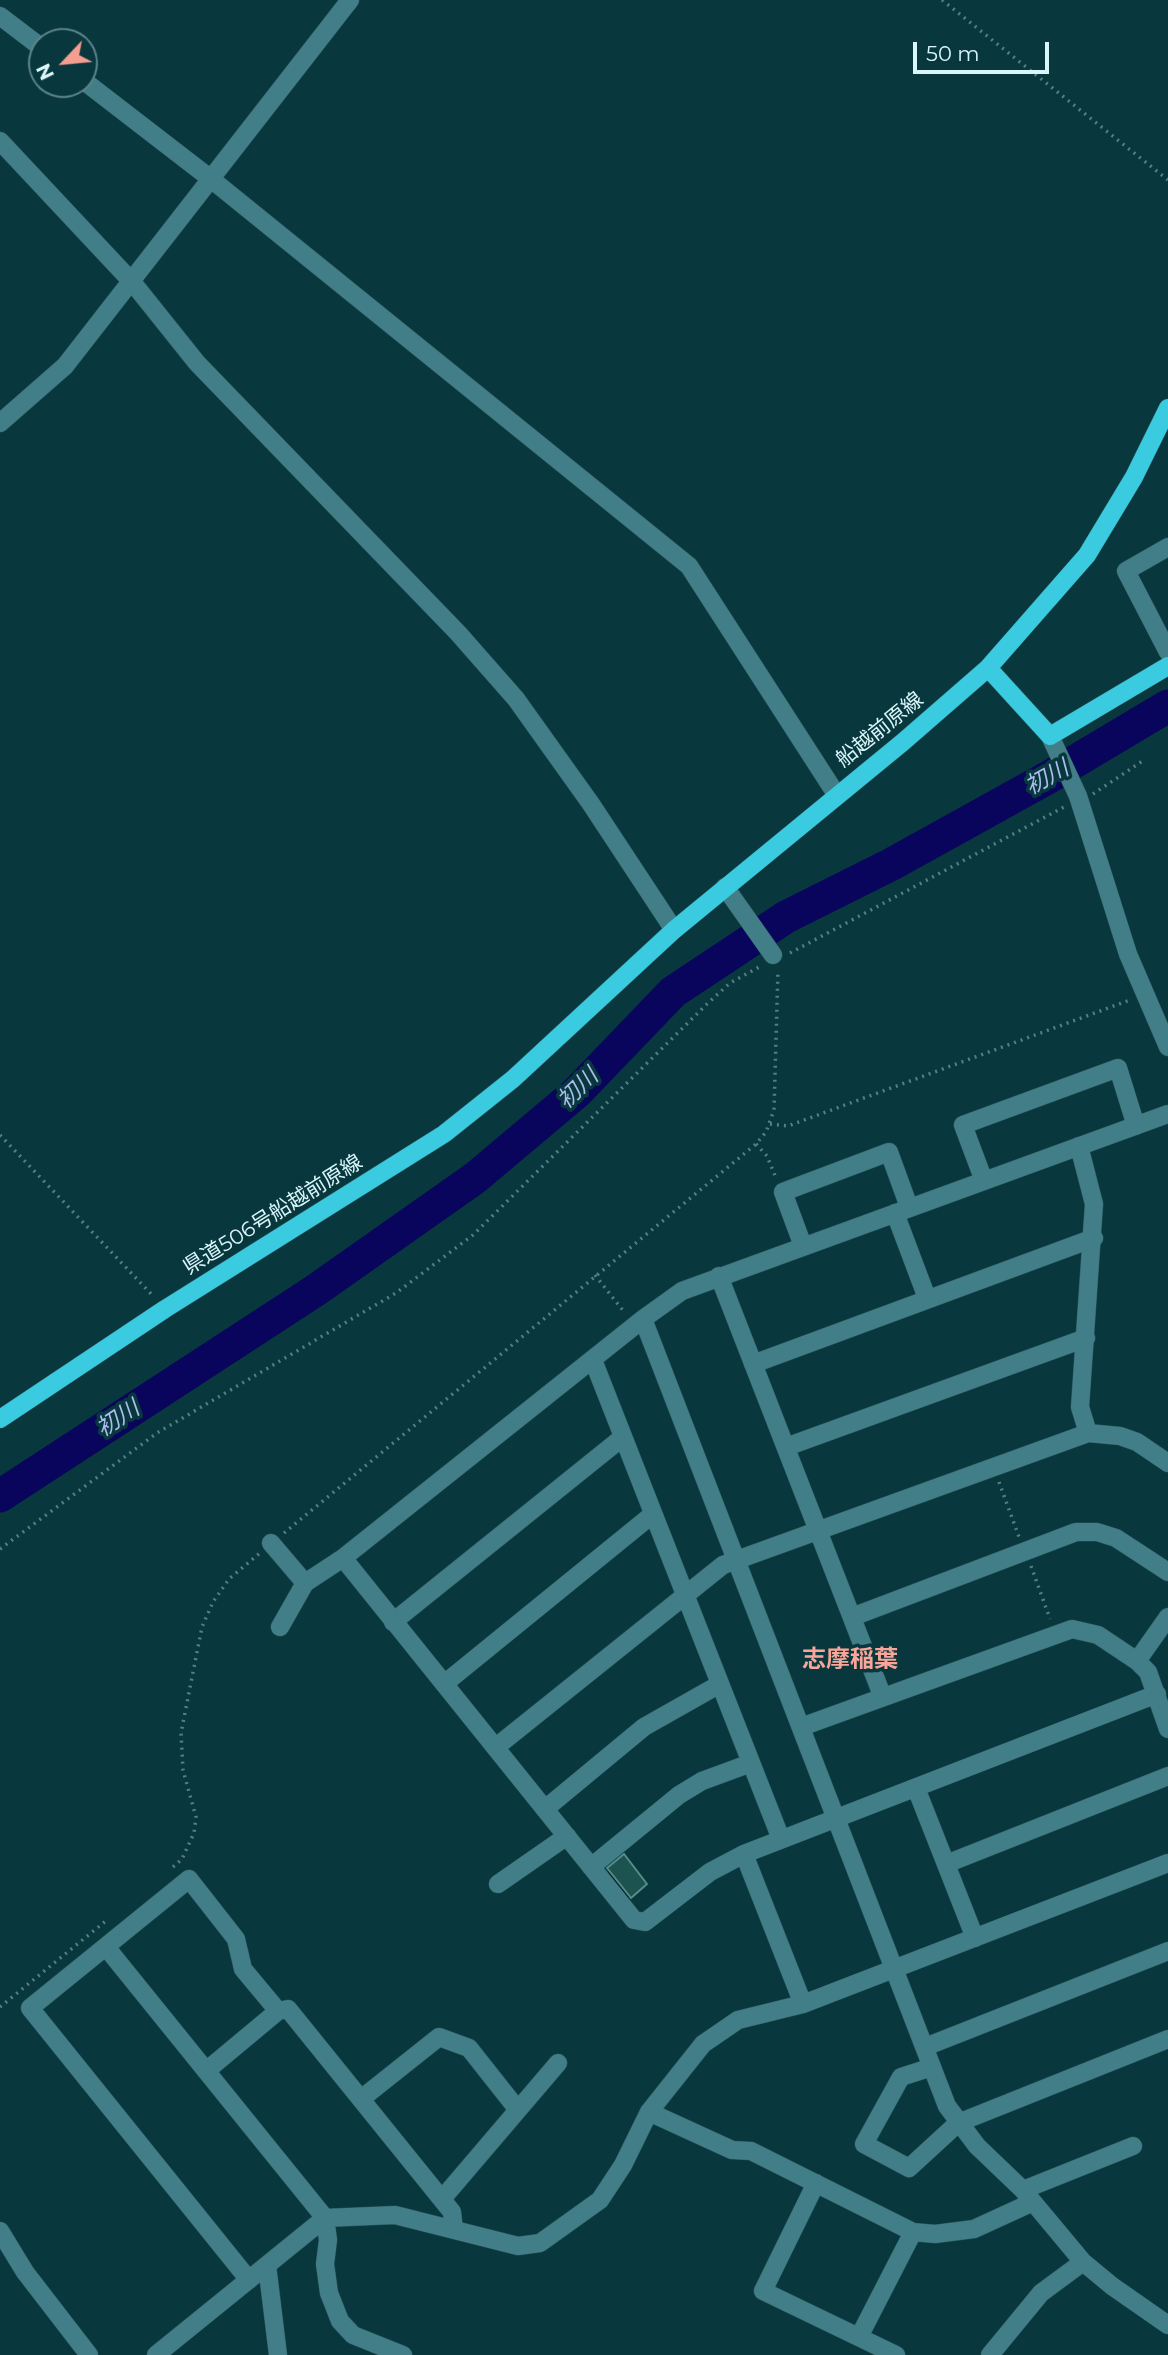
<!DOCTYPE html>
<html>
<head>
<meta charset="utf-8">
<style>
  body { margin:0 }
  #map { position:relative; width:1168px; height:2355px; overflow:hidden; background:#08373d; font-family:Montserrat,sans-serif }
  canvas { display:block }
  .north { position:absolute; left:28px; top:28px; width:70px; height:70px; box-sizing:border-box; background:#08373d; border:2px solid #5c8389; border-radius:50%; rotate:244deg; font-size:19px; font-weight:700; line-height:28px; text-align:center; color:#d9f6fb }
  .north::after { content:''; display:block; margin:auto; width:24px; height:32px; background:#f59d8f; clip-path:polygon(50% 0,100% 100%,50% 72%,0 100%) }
  .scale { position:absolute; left:913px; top:42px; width:136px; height:32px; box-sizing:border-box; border:4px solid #d9f6fb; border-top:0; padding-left:9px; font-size:21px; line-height:24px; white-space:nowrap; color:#d9f6fb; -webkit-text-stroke:5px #08373d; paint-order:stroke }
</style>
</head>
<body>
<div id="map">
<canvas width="1168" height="2355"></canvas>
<div class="north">N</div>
<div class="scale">50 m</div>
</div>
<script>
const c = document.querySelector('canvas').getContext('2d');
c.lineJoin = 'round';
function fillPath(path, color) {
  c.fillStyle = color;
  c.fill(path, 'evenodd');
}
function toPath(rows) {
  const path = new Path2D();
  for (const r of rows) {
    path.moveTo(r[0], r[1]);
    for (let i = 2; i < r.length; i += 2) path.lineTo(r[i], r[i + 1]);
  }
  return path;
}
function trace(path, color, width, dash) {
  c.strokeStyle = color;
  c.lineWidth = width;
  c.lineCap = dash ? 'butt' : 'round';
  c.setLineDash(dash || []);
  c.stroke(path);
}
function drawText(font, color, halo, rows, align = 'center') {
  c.font = font + ' Montserrat,"Noto Sans JP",sans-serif';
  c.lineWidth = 7;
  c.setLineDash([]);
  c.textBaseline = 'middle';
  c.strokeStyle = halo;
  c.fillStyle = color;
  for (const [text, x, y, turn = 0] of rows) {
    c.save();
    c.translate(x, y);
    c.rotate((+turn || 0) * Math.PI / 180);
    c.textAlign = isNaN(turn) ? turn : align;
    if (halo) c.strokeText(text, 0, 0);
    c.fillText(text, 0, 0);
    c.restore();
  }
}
fillPath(toPath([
  [624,1857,639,1890,624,1902,603,1876]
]), '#0007');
trace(toPath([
  [0,1496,316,1290,475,1178,576,1093,673,992,786,917,892,864,1049,777,1168,706]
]), '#09045c', 33);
const building = toPath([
  [624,1854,647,1884,631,1898,607,1868,624,1854]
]);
fillPath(building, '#1c524f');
trace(building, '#558e89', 2);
const minor = toPath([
  [0,16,42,48],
  [84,81,211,179,689,566,836,794],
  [0,141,133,283,197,363,458,633,516,699,591,804,674,930],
  [0,423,65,366,350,0],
  [1168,547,1126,571,1168,652],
  [1050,736,1078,796,1128,954,1168,1047],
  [725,887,773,955],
  [1079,1146,1094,1204,1080,1407,1088,1433],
  [984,1181,963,1125,1118,1068,1136,1126],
  [895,1213,927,1298],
  [803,1246,783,1192,889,1152,909,1207],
  [719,1276,882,1695],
  [643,1319,947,2106,977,2146,1023,2190,1083,2262,1112,2286,1168,2325],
  [593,1360,781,1839],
  [753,1364,1094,1238],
  [786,1447,1086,1338],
  [271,1543,305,1583,343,1558],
  [852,1617,1076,1532,1097,1532,1116,1538,1168,1572],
  [1168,1617,1137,1661,1148,1672,1168,1729],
  [393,1622,623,1437],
  [280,1627,305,1583],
  [444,1684,653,1514],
  [1157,1694,744,1854,710,1872,645,1922,634,1920,343,1558,643,1319,682,1291,1168,1114],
  [801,1727,1072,1629,1098,1635,1137,1661],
  [496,1747,723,1565,1088,1433,1120,1436,1137,1442,1168,1463],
  [916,1788,975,1938],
  [545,1809,644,1727,720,1684],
  [744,1854,803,2004],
  [946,1864,1168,1776],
  [591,1867,679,1795,702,1781,751,1763],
  [498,1884,567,1836],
  [106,1947,325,2218,328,2240,325,2264,329,2293,340,2321,353,2335,403,2355],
  [925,2047,1168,1951],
  [932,2067,901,2077,864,2144,909,2168,958,2123,1168,2039],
  [206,2071,278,2011,288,2009,452,2212,454,2230],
  [361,2099,439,2037,469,2048,518,2110],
  [649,2112,732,2150,751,2151,913,2232,935,2234,974,2229,1033,2202],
  [816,2183,763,2291,896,2355],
  [1023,2190,1133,2146],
  [442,2199,558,2063],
  [0,2231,25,2272,89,2355],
  [267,2265,278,2355],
  [249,2280,30,2008,189,1879,236,1939,243,1969,278,2011],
  [859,2337,913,2232],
  [156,2355,325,2218,395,2215,518,2246,540,2243,600,2200,623,2165,649,2112,703,2044,738,2020,803,2004,1168,1863],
  [990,2355,1041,2293,1083,2262]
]);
const major = toPath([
  [988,668,1050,736,1168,666],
  [0,1419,165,1309,444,1134,513,1079,674,930,903,742,988,668,1087,555,1134,477,1168,408]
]);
trace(minor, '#29565b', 19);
trace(major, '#29565b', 19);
trace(toPath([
  [942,0,1168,180],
  [1093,794,1144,760],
  [790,953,1064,807],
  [770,1124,788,1126,1130,1000],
  [0,1135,154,1297],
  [756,1144,767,1156,776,1178],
  [595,1275,625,1313],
  [999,1482,1019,1537],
  [284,1533,756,1144,766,1132,774,1110,778,970],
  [0,1549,157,1433,396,1293,473,1235,707,1004,730,983,761,966],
  [1031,1566,1050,1619],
  [173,1867,182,1859,194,1833,196,1817,183,1770,181,1733,202,1627,213,1602,229,1579,260,1553],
  [0,2007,107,1920]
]), '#567f84', 3.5, [2, 5]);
trace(minor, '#427e88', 18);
trace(major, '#3acbe0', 18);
drawText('21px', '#d9f6fb', '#08373d', [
  ["船越前原線",880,730,-39],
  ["県道506号船越前原線",273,1215,-32]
]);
drawText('italic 23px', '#acbdec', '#08373d', [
  ["初川",1047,778,-29],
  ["初川",578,1089,-44],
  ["初川",118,1419,-33]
]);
drawText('bold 24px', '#f8a699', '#08373d', [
  ["志摩稲葉",850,1660]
]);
</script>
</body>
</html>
